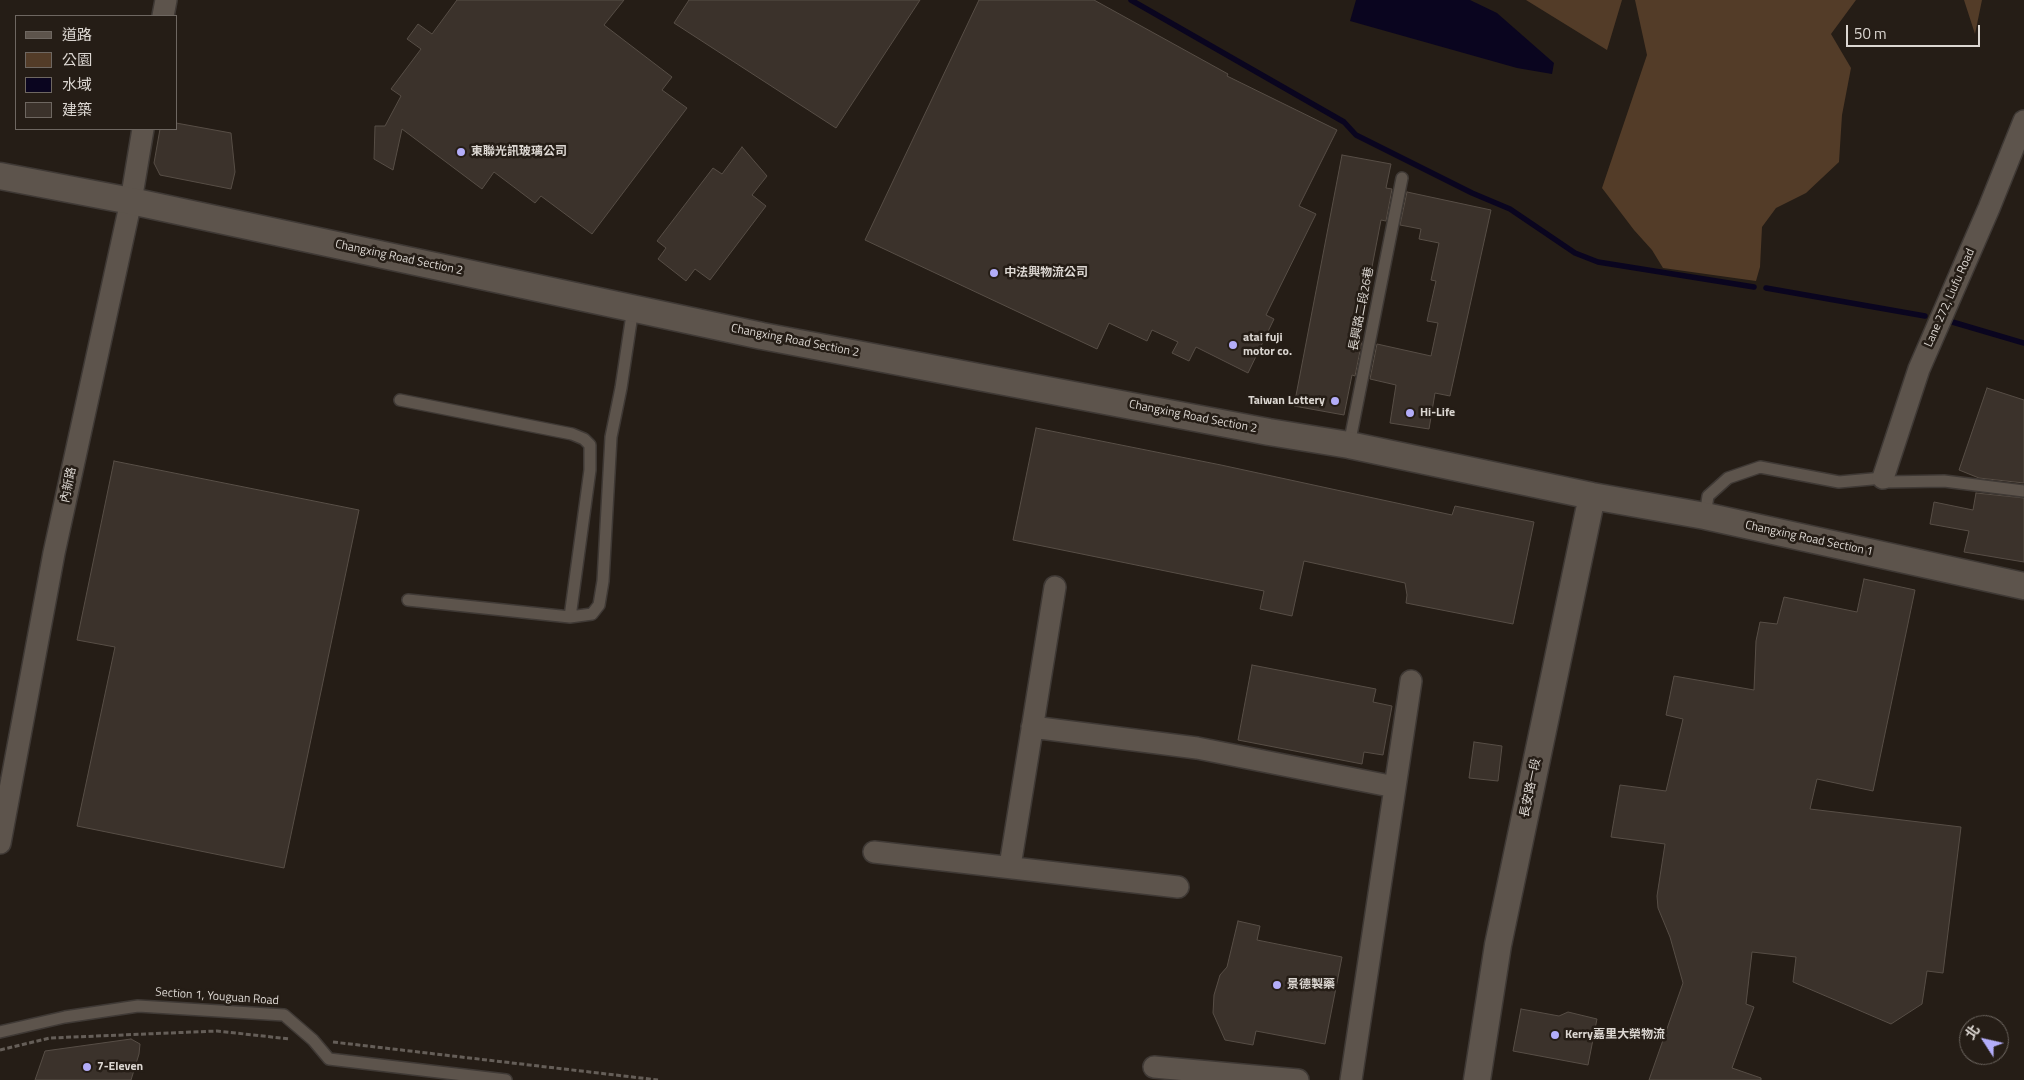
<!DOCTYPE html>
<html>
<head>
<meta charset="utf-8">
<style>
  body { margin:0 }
  #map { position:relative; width:2024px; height:1080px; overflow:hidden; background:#251d16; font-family:"Titillium Web","Noto Sans TC",sans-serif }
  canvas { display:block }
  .legend { position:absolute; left:15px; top:15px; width:162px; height:115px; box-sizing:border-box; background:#251d16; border:1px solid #6e6761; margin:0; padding:6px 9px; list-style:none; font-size:15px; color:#dcd7d2 }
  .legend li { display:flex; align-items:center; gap:10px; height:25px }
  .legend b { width:25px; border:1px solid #6e6761 }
  .north { position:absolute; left:1959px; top:1015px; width:50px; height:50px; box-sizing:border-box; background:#251d16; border:1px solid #6e6761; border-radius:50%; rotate:305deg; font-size:14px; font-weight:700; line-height:20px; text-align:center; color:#dcd7d2 }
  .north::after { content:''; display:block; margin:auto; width:18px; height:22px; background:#b3adf9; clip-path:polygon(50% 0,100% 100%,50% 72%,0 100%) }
  .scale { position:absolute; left:1846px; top:25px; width:134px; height:22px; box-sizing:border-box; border:2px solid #dcd7d2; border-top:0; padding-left:6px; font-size:15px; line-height:18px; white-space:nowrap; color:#dcd7d2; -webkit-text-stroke:4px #251d16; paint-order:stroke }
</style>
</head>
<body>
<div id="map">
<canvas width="2024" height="1080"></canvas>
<ul class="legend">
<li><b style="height:6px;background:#5d544c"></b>道路</li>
<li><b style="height:14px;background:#533c28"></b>公園</li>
<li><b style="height:14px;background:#0a051f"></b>水域</li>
<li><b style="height:14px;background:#3b322b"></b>建築</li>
</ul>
<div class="north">北</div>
<div class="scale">50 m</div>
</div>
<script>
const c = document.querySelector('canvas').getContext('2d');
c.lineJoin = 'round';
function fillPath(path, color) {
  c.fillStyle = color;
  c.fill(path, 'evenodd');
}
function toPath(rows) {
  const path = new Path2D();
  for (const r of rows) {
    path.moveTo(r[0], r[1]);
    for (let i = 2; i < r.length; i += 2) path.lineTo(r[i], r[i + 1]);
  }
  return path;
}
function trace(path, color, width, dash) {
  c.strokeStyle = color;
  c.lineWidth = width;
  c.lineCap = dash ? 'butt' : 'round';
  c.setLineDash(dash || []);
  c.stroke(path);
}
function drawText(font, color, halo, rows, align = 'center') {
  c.font = font + ' "Titillium Web","Noto Sans TC",sans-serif';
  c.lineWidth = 5;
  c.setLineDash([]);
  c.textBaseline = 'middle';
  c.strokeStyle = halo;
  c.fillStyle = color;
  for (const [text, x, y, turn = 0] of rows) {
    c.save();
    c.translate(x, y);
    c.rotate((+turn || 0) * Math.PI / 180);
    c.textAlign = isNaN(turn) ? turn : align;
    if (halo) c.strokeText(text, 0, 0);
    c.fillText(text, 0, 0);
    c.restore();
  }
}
fillPath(toPath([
  [1526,0,1622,0,1607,50],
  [1635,0,1856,0,1831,34,1851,68,1842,115,1839,162,1806,193,1776,208,1762,227,1760,267,1756,281,1663,268,1652,250,1634,230,1602,188,1647,55],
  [1964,0,1982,0,1975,34]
]), '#533c28');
fillPath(toPath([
  [1356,0,1470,0,1497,13,1554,63,1552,74,1517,68,1350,21]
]), '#0a051f');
trace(toPath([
  [1131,0,1344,122,1356,135,1472,193,1510,209,1575,253,1598,262,1754,287],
  [1766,288,1925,316],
  [1949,321,2024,343]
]), '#0a051f', 5.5);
const building = toPath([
  [457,0,624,0,604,25,672,77,662,90,687,108,592,234,541,196,535,203,494,172,482,189,402,129,393,170,374,159,375,126,385,126,401,96,391,89,421,49,407,39,418,24,432,34,457,0],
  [689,0,920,0,836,128,674,23,689,0],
  [979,0,1094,0,1228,74,1227,76,1337,130,1299,206,1316,214,1266,315,1274,319,1248,373,1196,347,1189,361,1172,353,1178,342,1152,330,1147,341,1109,323,1097,349,865,240,979,0],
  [176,123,231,133,235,172,231,189,160,175,154,163,160,129,176,129,176,123],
  [742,147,767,176,752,195,766,206,710,280,695,269,686,281,658,259,666,248,657,241,713,168,722,174,742,147],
  [1342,155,1391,164,1386,188,1392,189,1386,221,1381,220,1358,340,1362,341,1355,376,1352,375,1344,415,1294,406,1342,155],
  [1407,192,1491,210,1450,396,1435,393,1429,429,1390,423,1396,385,1370,379,1377,344,1431,356,1438,323,1427,321,1436,281,1431,280,1439,243,1419,239,1421,229,1400,225,1407,192],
  [1987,388,2024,400,2024,483,1979,478,1959,470,1987,388],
  [1036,428,1221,465,1452,515,1455,506,1534,522,1513,624,1406,603,1407,595,1405,583,1304,561,1292,616,1260,609,1264,591,1013,540,1036,428],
  [114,461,359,510,284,868,77,826,115,647,77,640,114,461],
  [1976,493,2024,498,2024,562,1964,552,1969,531,1930,524,1934,502,1973,510,1976,493],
  [1864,579,1915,590,1873,791,1817,779,1810,809,1961,827,1943,973,1927,971,1922,1004,1891,1024,1793,982,1796,957,1752,952,1746,1004,1754,1007,1732,1068,1761,1078,1761,1080,1649,1080,1683,983,1670,937,1658,908,1657,896,1665,844,1611,837,1620,785,1666,791,1683,719,1666,715,1674,676,1754,690,1756,641,1760,622,1777,624,1784,597,1857,612,1864,579],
  [1252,665,1376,689,1373,702,1392,706,1383,755,1364,752,1362,764,1238,740,1252,665],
  [1474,742,1502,746,1498,781,1469,778,1474,742],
  [1238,921,1260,926,1257,940,1342,957,1325,1044,1256,1031,1253,1045,1225,1040,1213,1013,1214,995,1220,975,1227,967,1238,921],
  [1521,1009,1559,1016,1568,1012,1597,1019,1588,1065,1513,1051,1521,1009],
  [131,1039,140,1044,139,1054,131,1080,35,1080,45,1051,131,1039]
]);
fillPath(building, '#3b322b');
trace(building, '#574e46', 1);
const service = toPath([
  [400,400,572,434,584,439,590,445,590,470,570,617],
  [1349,445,1402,178],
  [1705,516,1708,496,1728,478,1760,467,1839,482,1883,478,1884,482,1944,481,2024,491],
  [408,600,570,617,592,614,599,605,603,581,611,437,621,388,633,308],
  [0,1032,65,1017,138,1006,284,1015,313,1040,329,1059,506,1080]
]);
const minor = toPath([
  [163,16,166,0],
  [1883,478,1919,369,1989,208,2024,121],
  [1032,727,1197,748,1395,787],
  [0,843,54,553,131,201,143,129],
  [874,852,1178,887],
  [1010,866,1055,587],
  [1154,1067,1298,1080],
  [1351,1080,1411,681]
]);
const tertiary = toPath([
  [0,176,131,201,762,336,1269,432,1349,445,1592,496,1705,516,2024,586],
  [1477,1080,1498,945,1592,496]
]);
trace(service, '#3f3935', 14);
trace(minor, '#3f3935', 24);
trace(tertiary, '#3f3935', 29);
trace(toPath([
  [333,1042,658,1080],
  [0,1050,50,1038,217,1031,290,1039]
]), '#655e58', 3, [5, 2.5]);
trace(service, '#5d544c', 11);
trace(minor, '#5d544c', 21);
trace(tertiary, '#5d544c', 26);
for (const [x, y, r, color] of [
  [461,152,5,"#b3adf9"],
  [994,273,5,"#b3adf9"],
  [1233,345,5,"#b3adf9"],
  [1335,401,5,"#b3adf9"],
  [1410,413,5,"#b3adf9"],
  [1277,985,5,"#b3adf9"],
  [1555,1035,5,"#b3adf9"],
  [87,1067,5,"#b3adf9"]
]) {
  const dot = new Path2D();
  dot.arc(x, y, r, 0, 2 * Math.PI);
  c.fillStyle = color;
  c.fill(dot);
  trace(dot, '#251d16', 2);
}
drawText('bold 12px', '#dcd7d2', '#251d16', [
  ["東聯光訊玻璃公司",471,152],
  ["中法興物流公司",1004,273],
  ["atai fuji",1243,338],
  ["motor co.",1243,352],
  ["Taiwan Lottery",1325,401,"right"],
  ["Hi-Life",1420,413],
  ["景德製藥",1287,985],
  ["Kerry嘉里大榮物流",1565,1035],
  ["7-Eleven",97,1067]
], 'left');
drawText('12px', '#dcd7d2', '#251d16', [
  ["Changxing Road Section 2",399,258,12],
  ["Lane 272, Liufu Road",1950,298,-66],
  ["長興路二段26巷",1362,309,-79],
  ["Changxing Road Section 2",795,341,11],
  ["Changxing Road Section 2",1193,417,11],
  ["內新路",69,485,-78],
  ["Changxing Road Section 1",1809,539,12],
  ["長安路一段",1531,788,-78],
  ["Section 1, Youguan Road",217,997,4]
]);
</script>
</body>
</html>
